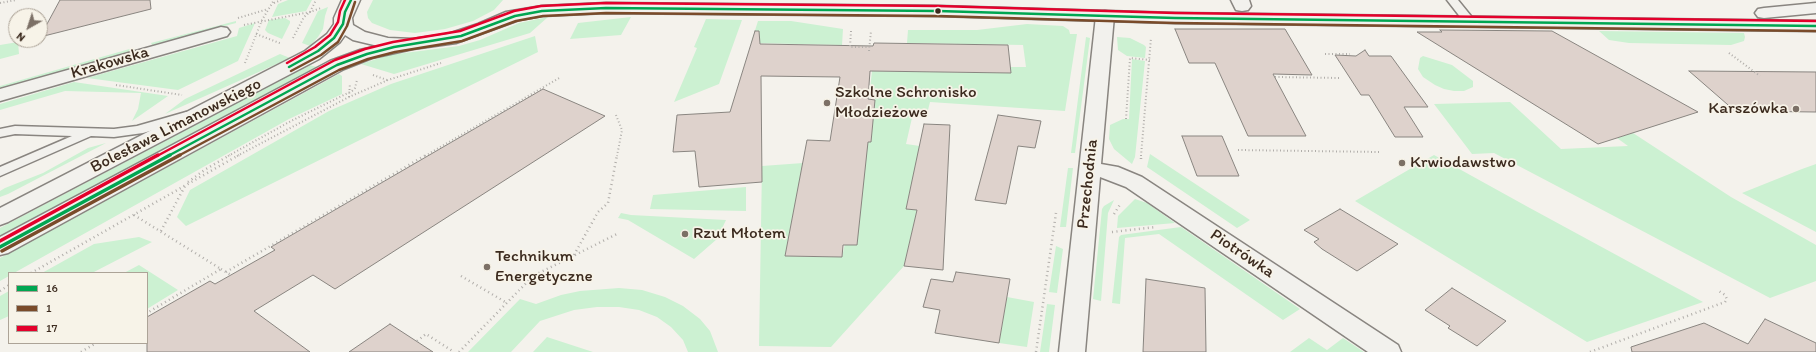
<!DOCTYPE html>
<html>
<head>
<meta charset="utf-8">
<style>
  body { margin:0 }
  #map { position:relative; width:1816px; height:352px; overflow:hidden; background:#f4f2ec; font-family:Itim,sans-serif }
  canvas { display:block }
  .legend { position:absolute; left:8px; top:272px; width:140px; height:72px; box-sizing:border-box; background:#f7f3e8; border:1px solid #aca397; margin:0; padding:5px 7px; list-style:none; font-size:12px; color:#3b2a1e }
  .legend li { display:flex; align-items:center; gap:8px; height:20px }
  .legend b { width:20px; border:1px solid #aca397 }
  .north { position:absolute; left:8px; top:8px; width:40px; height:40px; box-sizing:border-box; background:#f7f3e8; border:1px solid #aca397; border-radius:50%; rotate:219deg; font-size:11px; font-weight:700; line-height:16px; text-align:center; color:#3b2a1e }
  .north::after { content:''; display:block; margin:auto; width:14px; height:18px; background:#7c7066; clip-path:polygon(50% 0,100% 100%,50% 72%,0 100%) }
</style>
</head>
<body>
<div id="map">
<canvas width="1816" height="352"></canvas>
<ul class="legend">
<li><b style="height:5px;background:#00a651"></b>16</li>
<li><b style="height:5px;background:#7a4b2a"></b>1</li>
<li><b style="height:5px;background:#e4002b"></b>17</li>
</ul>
<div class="north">N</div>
</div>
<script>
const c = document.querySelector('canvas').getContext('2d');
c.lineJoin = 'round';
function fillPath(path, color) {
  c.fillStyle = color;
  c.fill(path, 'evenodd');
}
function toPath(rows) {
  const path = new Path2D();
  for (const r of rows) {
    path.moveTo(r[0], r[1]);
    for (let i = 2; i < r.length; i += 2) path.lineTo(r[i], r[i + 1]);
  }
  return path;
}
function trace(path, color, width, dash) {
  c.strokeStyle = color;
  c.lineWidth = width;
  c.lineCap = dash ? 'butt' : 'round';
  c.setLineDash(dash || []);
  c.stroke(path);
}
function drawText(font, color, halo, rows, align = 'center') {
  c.font = font + ' Itim,sans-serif';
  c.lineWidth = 3.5;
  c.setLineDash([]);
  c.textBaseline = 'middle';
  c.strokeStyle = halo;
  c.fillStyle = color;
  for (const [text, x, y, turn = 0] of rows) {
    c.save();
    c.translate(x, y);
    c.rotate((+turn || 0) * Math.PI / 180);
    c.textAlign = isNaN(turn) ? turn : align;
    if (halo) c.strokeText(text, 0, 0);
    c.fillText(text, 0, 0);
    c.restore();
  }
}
fillPath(toPath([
  [288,0,312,0,306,11,272,17,278,4],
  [373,0,503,0,494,10,473,21,445,29,415,33,390,30,372,23,368,18,367,12],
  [328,7,325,16,323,29,318,37,310,46,302,43,318,11],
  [548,17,530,33,394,74,361,64,389,55,459,46,480,40,519,23],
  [631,17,621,35,570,39,578,23],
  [285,18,290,21,290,23,282,39,268,33,265,30,269,20],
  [706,19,742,20,719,84,674,102,697,48,694,47],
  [236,21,236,23,152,45,151,43],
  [758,21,791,21,843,29,842,45,751,43],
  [255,23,238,61,178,90,87,78,237,36,239,28],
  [1027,24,1063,26,1069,30,1070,34,1077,34,1065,111,930,102,928,110,914,109,906,144,920,146,906,209,917,210,904,266,831,347,759,346,762,166,803,163,785,256,842,257,868,142,871,141,876,90,870,89,872,71,1011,73,1010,67,1026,67,1023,45,907,43,908,30,977,30],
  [1599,31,1744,33,1745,37,1744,41,1731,45,1629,43,1609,40],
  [535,36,538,52,186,226,177,217,190,190,329,111,391,84],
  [1086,37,1090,38,1075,153,1071,153],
  [1117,37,1130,38,1144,45,1146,47,1145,58,1127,56,1118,50],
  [18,42,19,54,0,59,0,45],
  [133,48,135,50,0,89,0,86],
  [280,54,290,58,165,114,185,99],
  [1423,56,1452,65,1473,81,1473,87,1464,91,1454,91,1444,89,1435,85,1423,77,1418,69,1420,58],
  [1132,59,1145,61,1135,157,1132,164,1114,149,1109,139,1110,125,1123,119,1129,119],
  [309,65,317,67,0,236,0,228],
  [339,74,342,76,342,94,289,119,14,273,9,273,9,276,0,281,0,258],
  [74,82,168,96,132,121,138,109,141,93,65,91,0,110,0,104],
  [1510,102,1561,149,1628,146,1617,138,1633,133,1731,197,1816,245,1816,281,1770,298,1494,153,1472,154,1434,104],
  [106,143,8,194,0,197,0,191,5,188,43,173,88,148],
  [1150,154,1250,220,1237,228,1147,167],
  [1434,155,1528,207,1703,302,1587,342,1355,201],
  [1816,164,1816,232,1742,193,1802,169],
  [1068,168,1073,168,1066,227,1060,227],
  [746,187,746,211,650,209,653,195],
  [1135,199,1147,203,1175,223,1117,228,1118,216],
  [1114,200,1108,213,1101,301,1093,299,1102,209,1104,206],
  [621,213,631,215,726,220,717,239,694,259,628,220,618,218],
  [1181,227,1300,309,1283,320,1159,234,1125,238,1120,304,1112,303,1119,237,1121,235],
  [139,237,152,242,92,273,42,273,94,244],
  [1056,246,1063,249,1057,293,1049,292],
  [139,265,178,290,147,309,147,273,124,273],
  [619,288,642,290,665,297,683,306,700,319,710,331,718,352,688,352,683,340,671,327,657,317,639,310,619,307,597,307,574,310,540,321,511,352,468,352,520,299,536,304,561,295,580,291],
  [9,291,9,316,0,320,0,296],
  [1007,297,1034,302,1027,347,999,343],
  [1047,304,1055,305,1049,352,1040,352],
  [547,337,593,352,533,352],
  [1309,338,1327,350,1343,338,1364,352,1290,352]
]), '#ccf1d2');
const building = toPath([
  [60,0,150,0,151,9,40,37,60,0],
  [1175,29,1285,29,1312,75,1273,74,1306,136,1248,136,1215,63,1189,63,1175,29],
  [1440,30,1552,31,1698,112,1598,144,1417,32,1442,32,1440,30],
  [755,31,759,31,760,44,873,46,874,43,1008,45,1011,73,870,71,868,99,875,100,871,142,868,142,857,245,843,245,842,257,785,256,807,140,830,141,840,77,761,76,762,182,699,187,695,151,673,152,677,115,730,112,755,31],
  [1365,50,1369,56,1391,56,1428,107,1404,107,1423,137,1395,137,1369,95,1361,95,1335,55,1356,56,1365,50],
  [1689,71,1816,72,1816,112,1735,111,1689,71],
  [543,89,605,116,335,289,313,275,254,311,310,352,147,352,147,317,210,281,215,284,275,250,271,247,543,89],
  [998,115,1041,121,1035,148,1018,146,1006,204,975,200,998,115],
  [924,124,950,125,943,270,904,266,917,210,906,209,924,124],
  [1182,136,1222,136,1239,176,1197,176,1182,136],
  [1340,209,1398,244,1357,271,1322,249,1314,242,1319,239,1304,230,1340,209],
  [956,272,1010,279,999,343,935,333,940,310,923,307,931,279,953,282,956,272],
  [1146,279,1205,288,1206,352,1143,352,1146,279],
  [1452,288,1506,321,1477,346,1448,328,1450,326,1425,310,1452,288],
  [1765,319,1816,343,1816,352,1632,352,1631,347,1704,323,1748,344,1765,319],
  [390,324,433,352,349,352,390,324]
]);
fillPath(building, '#ded2cc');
trace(building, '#898580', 1);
const lane = toPath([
  [1447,0,1458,0,1475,21,1473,23,1465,23,1447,0],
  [186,112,191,113,192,116,191,119,143,133,114,137,91,136,0,176,0,167,72,136,15,134,0,137,0,129,15,126,114,129,137,126,186,112]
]);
const street = toPath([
  [1231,0,1249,0,1251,6,1248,10,1242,11,1236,10,1231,0],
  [1105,11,1111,12,1114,16,1101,164,1118,167,1142,177,1398,345,1401,352,1368,352,1126,187,1100,177,1085,352,1059,352,1096,16,1099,12,1105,11],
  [221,27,227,28,230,32,227,36,0,101,0,89,221,27]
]);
const secondary = toPath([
  [342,0,360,0,352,18,353,25,365,32,388,38,413,39,448,34,478,24,506,12,542,6,606,3,938,6,1175,13,1816,21,1816,31,1175,23,938,16,606,13,542,16,519,20,456,43,413,49,372,58,344,69,8,253,0,255,0,237,330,61,360,50,378,46,353,40,345,35,340,42,319,59,8,222,0,225,0,208,305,51,327,34,334,24,334,18,342,0],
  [1816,3,1816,13,1764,18,1758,17,1755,13,1758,9,1764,8,1816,3]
]);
trace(lane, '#898580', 3);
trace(street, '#898580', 3);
trace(secondary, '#898580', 3);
trace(toPath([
  [0,3,16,0],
  [274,3,281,0],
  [238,18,268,9],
  [244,25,310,12,321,8],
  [851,31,850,47,869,47],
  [256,34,282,44],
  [293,38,304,17,310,12,316,0],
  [869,51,871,31],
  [1729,53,1760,76],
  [1325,54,1350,54],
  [245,63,262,20,274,0],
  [373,75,387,80],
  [1275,77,1340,78],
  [116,85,182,95],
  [349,97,350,83],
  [616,115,622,130,617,156],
  [1126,119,1130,58,1150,60],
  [1238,150,1379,152],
  [228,156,291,121,352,91,355,88,357,80],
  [237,156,349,97,388,80,441,63],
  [425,156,561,77],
  [1141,156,1151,38]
]), '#b1aeaa', 2, [1, 2.5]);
trace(toPath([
  [1141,159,1141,155],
  [188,182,206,169,230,155],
  [1114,214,1121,203],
  [134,215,221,269,147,313],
  [161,231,185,186],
  [1112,232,1156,227],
  [574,255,598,212,608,203,617,155],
  [221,269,231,275],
  [226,272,426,155],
  [31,273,239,155],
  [461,276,507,303],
  [0,291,9,285],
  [417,341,426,334,454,352],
  [81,352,96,343],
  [459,352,533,276,619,233],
  [1036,352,1056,213],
  [1590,352,1725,302,1727,299,1725,295,1719,291]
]), '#b1aeaa', 2.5, [1, 3.5]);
fillPath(lane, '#f2f1ed');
fillPath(street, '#f2f1ed');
fillPath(secondary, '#f2f1ed');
trace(toPath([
  [289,67,318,51,334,38,343,24,345,12,351,0],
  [168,156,337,65,367,54,394,47,461,36,515,16,542,11,606,8,938,11,1175,18,1816,26]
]), '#00a651', 2.5);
trace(toPath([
  [0,247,170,155]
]), '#00a651', 3.5);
trace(toPath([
  [291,71,321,55,338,42,347,26,355,2],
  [178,156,339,70,368,59,395,52,462,41,516,21,543,16,606,13,938,16,1175,23,1816,31]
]), '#7a4b2a', 2.5);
trace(toPath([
  [2,251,180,155]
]), '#7a4b2a', 3.5);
trace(toPath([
  [287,63,315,47,330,35,338,22,340,11,345,0],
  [157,156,335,60,365,49,393,42,460,31,514,11,541,6,606,3,938,6,1175,13,1816,21]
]), '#e4002b', 2.5);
trace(toPath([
  [0,241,158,155]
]), '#e4002b', 3.5);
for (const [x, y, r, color] of [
  [938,11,3.5,"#3b2a1e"],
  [827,103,4,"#7c7066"],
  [1796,109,4,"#7c7066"],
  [1402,163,4,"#7c7066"],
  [685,234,4,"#7c7066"],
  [487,267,4,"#7c7066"]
]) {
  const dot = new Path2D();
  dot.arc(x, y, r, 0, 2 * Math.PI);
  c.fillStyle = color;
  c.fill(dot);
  trace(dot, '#f7f3e8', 1.5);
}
drawText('17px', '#3b2a1e', '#f7f3e8', [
  ["Krakowska",110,63,-16],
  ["Bolesława Limanowskiego",176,126,-27],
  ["Przechodnia",1088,184,-84],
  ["Piotrówka",1242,254,34]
]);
drawText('17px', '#3b2a1e', '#f7f3e8', [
  ["Szkolne Schronisko",835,93],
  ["Młodzieżowe",835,113],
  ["Karszówka",1788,109,"right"],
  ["Krwiodawstwo",1410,163],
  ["Rzut Młotem",693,234],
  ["Technikum",495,257],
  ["Energetyczne",495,277]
], 'left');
</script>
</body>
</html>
